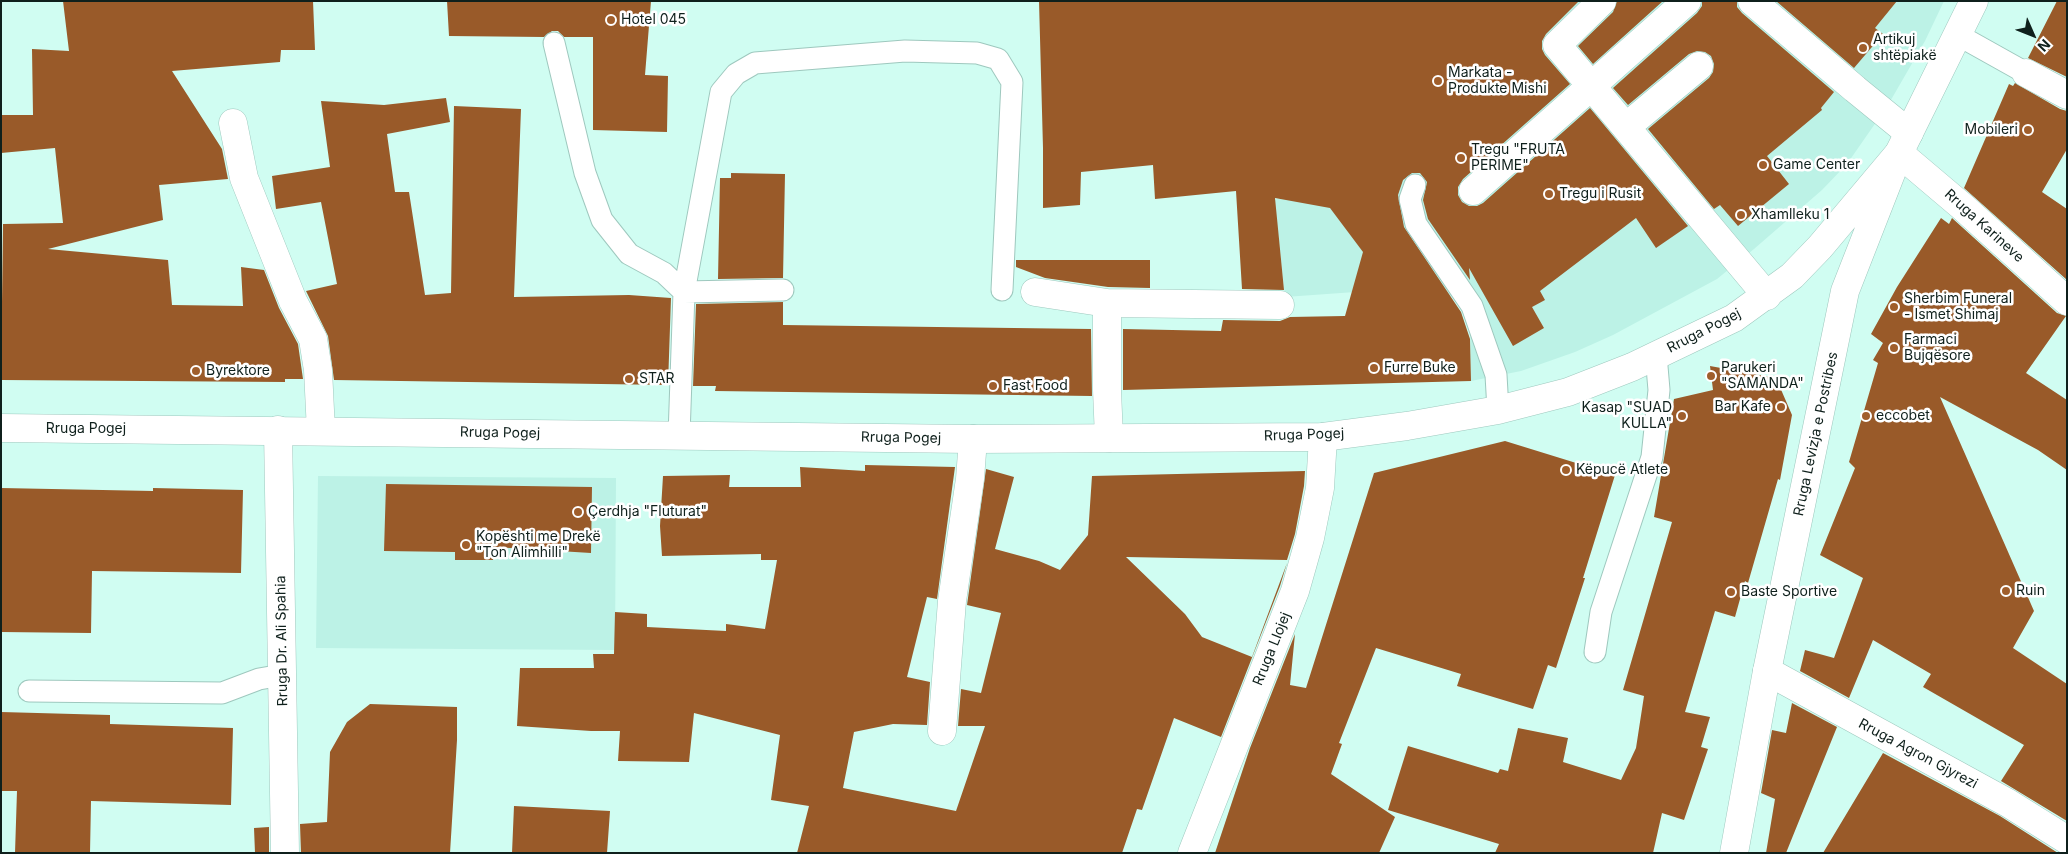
<!DOCTYPE html>
<html>
<head>
<meta charset="utf-8">
<style>
  body { margin:0 }
  #map { position:relative; width:2068px; height:854px; overflow:hidden; background:#d0fdf2; font-family:Inter,sans-serif }
  canvas { display:block }
  .frame { position:absolute; inset:0; border:2px solid #0f201c; pointer-events:none }
  .north { position:absolute; left:2008px; top:10px; width:50px; height:50px; -webkit-text-stroke:4px #fff; paint-order:stroke; rotate:134deg; font-size:14px; font-weight:700; line-height:20px; text-align:center; color:#0f201c }
  .north::after { content:''; display:block; margin:auto; width:18px; height:22px; background:#0f201c; clip-path:polygon(50% 0,100% 100%,50% 72%,0 100%) }
</style>
</head>
<body>
<div id="map">
<canvas width="2068" height="854"></canvas>
<div class="frame"></div>
<div class="north">N</div>
</div>
<script>
const c = document.querySelector('canvas').getContext('2d');
c.lineJoin = 'round';
function fillPath(path, color) {
  c.fillStyle = color;
  c.fill(path, 'evenodd');
}
function toPath(rows) {
  const path = new Path2D();
  for (const r of rows) {
    path.moveTo(r[0], r[1]);
    for (let i = 2; i < r.length; i += 2) path.lineTo(r[i], r[i + 1]);
  }
  return path;
}
function trace(path, color, width, dash) {
  c.strokeStyle = color;
  c.lineWidth = width;
  c.lineCap = dash ? 'butt' : 'round';
  c.setLineDash(dash || []);
  c.stroke(path);
}
function drawText(font, color, halo, rows, align = 'center') {
  c.font = font + ' Inter,sans-serif';
  c.lineWidth = 5;
  c.setLineDash([]);
  c.textBaseline = 'middle';
  c.strokeStyle = halo;
  c.fillStyle = color;
  for (const [text, x, y, turn = 0] of rows) {
    c.save();
    c.translate(x, y);
    c.rotate((+turn || 0) * Math.PI / 180);
    c.textAlign = isNaN(turn) ? turn : align;
    if (halo) c.strokeText(text, 0, 0);
    c.fillText(text, 0, 0);
    c.restore();
  }
}
fillPath(toPath([
  [1392,1,1944,1,1925,41,1888,105,1847,164,1822,190,1754,249,1717,279,1613,335,1575,352,1521,371,1471,381,1470,312,1439,286,1285,297,1278,232,1275,229,1262,205,1280,198],
  [318,476,616,478,615,650,316,648]
]), '#bcf2e6');
fillPath(toPath([
  [63,1,313,1,315,50,281,50,280,62,172,71,222,149,228,179,159,185,163,220,48,249,168,260,172,305,243,306,241,267,264,270,279,308,298,344,303,379,285,379,285,382,1,380,3,224,63,223,55,148,1,153,1,115,33,115,32,49,69,51],
  [447,1,651,1,645,75,668,76,667,132,593,130,593,37,564,37,558,31,552,31,544,37,449,36],
  [1039,1,1579,1,1546,34,1542,41,1542,49,1545,55,1570,84,1463,179,1458,187,1458,195,1462,202,1469,206,1477,206,1483,203,1590,108,1688,226,1656,248,1636,218,1540,291,1545,300,1532,307,1544,328,1513,346,1469,268,1470,280,1428,219,1423,200,1427,182,1420,173,1412,173,1403,180,1398,195,1404,227,1461,312,1470,339,1471,381,1123,390,1123,329,1221,331,1223,320,1280,321,1290,317,1345,316,1363,252,1330,208,1275,198,1284,290,1242,289,1236,191,1155,199,1153,165,1081,172,1080,205,1043,208,1043,148],
  [1617,1,1663,1,1593,64,1578,46,1613,12],
  [1702,1,1737,1,1737,7,1742,13,1834,92,1821,108,1822,110,1767,156,1789,184,1738,226,1720,205,1714,209,1648,129,1709,78,1713,72,1714,64,1711,56,1705,52,1697,51,1689,54,1628,105,1613,88,1697,13,1702,6],
  [1776,1,1897,1,1875,28,1883,34,1854,68],
  [2057,1,2067,1,2067,77,2028,58],
  [2015,83,2060,109,2067,111,2067,149,2042,192,2067,209,2067,280,1964,188,2009,84,2013,86],
  [446,98,450,122,387,134,395,192,409,192,425,295,451,293,454,106,521,109,514,297,629,295,671,298,668,385,334,380,328,336,306,291,337,284,321,202,276,209,272,176,330,167,321,101,384,105],
  [731,173,785,174,783,278,718,279,720,178,731,178],
  [1941,218,1949,224,1952,218,2057,313,2066,316,2026,373,2067,400,2067,470,2038,450,1940,397,2034,611,2013,648,2067,684,2067,821,2001,781,2024,745,1923,687,1931,674,1873,640,1849,698,1800,671,1805,650,1834,658,1863,578,1820,555,1855,468,1849,462,1878,363,1873,360,1883,343,1871,334,1897,287],
  [1016,260,1150,260,1150,288,1108,287,1045,278,1016,267],
  [783,302,783,325,1091,329,1092,396,715,391,716,386,693,386,696,304],
  [1710,366,1776,378,1792,415,1780,480,1778,479,1748,583,1745,581,1735,617,1715,611,1685,712,1710,717,1701,747,1708,749,1684,820,1662,813,1653,853,1495,853,1499,844,1388,810,1408,746,1498,773,1500,769,1508,771,1518,728,1568,738,1563,762,1621,780,1636,748,1644,696,1623,690,1672,522,1654,517,1674,399,1713,390],
  [1505,441,1615,475,1583,578,1585,578,1556,668,1548,665,1533,709,1457,686,1461,674,1376,648,1339,743,1342,744,1331,774,1395,817,1379,853,1215,853,1250,748,1295,634,1290,685,1306,688,1374,473],
  [865,465,955,467,937,599,927,597,907,677,930,682,927,725,893,724,854,732,843,788,956,811,985,726,958,726,961,689,981,693,1001,613,967,605,986,469,1014,477,995,549,1039,561,1060,570,1088,535,1092,476,1305,471,1304,486,1295,534,1287,560,1126,557,1185,614,1202,637,1252,657,1287,563,1280,586,1221,737,1174,718,1142,810,1137,809,1122,853,797,853,809,806,771,800,780,735,694,713,689,762,618,761,620,731,591,731,517,726,520,668,594,668,593,654,614,654,615,612,647,614,647,627,726,631,726,624,765,629,777,560,761,560,761,554,662,556,660,526,663,476,730,475,729,487,801,487,800,467,865,471],
  [386,484,592,487,591,553,494,547,493,560,455,560,455,552,384,551],
  [1,488,153,491,153,488,243,490,241,573,92,571,91,633,1,632],
  [1792,703,1837,727,1786,853,1766,853,1775,799,1761,793,1772,730,1786,733],
  [370,704,457,707,457,740,450,853,301,853,300,824,327,822,330,752,347,722],
  [1,712,110,715,110,724,233,728,231,805,91,801,90,853,15,853,17,791,1,791],
  [1883,753,2000,816,2058,853,1823,853],
  [514,806,610,811,607,853,512,853],
  [269,827,269,853,255,853,254,828]
]), '#995a29');
const lane = toPath([
  [1958,35,2026,73],
  [554,43,585,173,602,220,629,254,664,273,684,292,783,290],
  [1415,185,1410,199,1416,224,1472,306,1496,375,1498,410],
  [679,436,684,292,721,92,736,74,755,63,905,51,977,53,998,59,1012,82,1002,290],
  [1595,652,1601,612,1652,457,1659,390,1656,355],
  [29,691,222,693,259,679,282,675]
]);
const street = toPath([
  [1602,1,1557,45,1767,296],
  [1752,1,1855,89,1909,133],
  [2026,73,2067,95],
  [233,123,244,178,293,301,313,339,318,370,321,431],
  [1626,127,1699,66],
  [1899,153,1964,208,2067,301],
  [1473,191,1687,1],
  [1035,292,1107,303,1280,305],
  [1107,303,1107,390,1109,438],
  [278,430,285,853],
  [1767,671,2008,803,2067,840],
  [942,731,952,601,970,479,973,439],
  [1192,853,1295,591,1310,538,1320,488,1323,437]
]);
const secondary = toPath([
  [1,428,973,439,1323,437,1407,426,1498,410,1568,392,1632,367,1734,318,1792,276,1820,247,1899,153],
  [1734,853,1767,671,1845,291,1899,153,1974,1]
]);
trace(lane, '#9ec8be', 23);
trace(street, '#9ec8be', 29);
trace(secondary, '#9ec8be', 29);
trace(lane, '#fff', 21);
trace(street, '#fff', 28);
trace(secondary, '#fff', 28);
for (const [x, y, r, color] of [
  [611,20,5,"#a05e2b"],
  [1863,48,5,"#a05e2b"],
  [1438,81,5,"#a05e2b"],
  [2028,130,5,"#a05e2b"],
  [1461,158,5,"#a05e2b"],
  [1763,165,5,"#a05e2b"],
  [1549,194,5,"#a05e2b"],
  [1741,215,5,"#a05e2b"],
  [1894,307,5,"#a05e2b"],
  [1894,348,5,"#a05e2b"],
  [1374,368,5,"#a05e2b"],
  [196,371,5,"#a05e2b"],
  [1711,376,5,"#a05e2b"],
  [629,379,5,"#a05e2b"],
  [993,386,5,"#a05e2b"],
  [1781,407,5,"#a05e2b"],
  [1682,416,5,"#a05e2b"],
  [1866,416,5,"#a05e2b"],
  [1566,470,5,"#a05e2b"],
  [578,512,5,"#a05e2b"],
  [466,545,5,"#a05e2b"],
  [2006,591,5,"#a05e2b"],
  [1731,592,5,"#a05e2b"]
]) {
  const dot = new Path2D();
  dot.arc(x, y, r, 0, 2 * Math.PI);
  c.fillStyle = color;
  c.fill(dot);
  trace(dot, '#fff', 2);
}
drawText('14px', '#0f201c', '#fff', [
  ["Hotel 045",621,20],
  ["Artikuj",1873,40],
  ["shtëpiakë",1873,56],
  ["Markata -",1448,73],
  ["Produkte Mishi",1448,89],
  ["Mobileri",2018,130,"right"],
  ["Tregu \"FRUTA",1471,150],
  ["PERIME\"",1471,166],
  ["Game Center",1773,165],
  ["Tregu i Rusit",1559,194],
  ["Xhamlleku 1",1751,215],
  ["Sherbim Funeral",1904,299],
  ["- Ismet Shimaj",1904,315],
  ["Farmaci",1904,340],
  ["Bujqësore",1904,356],
  ["Furre Buke",1384,368],
  ["Parukeri",1721,368],
  ["\"SAMANDA\"",1721,384],
  ["Byrektore",206,371],
  ["STAR",639,379],
  ["Fast Food",1003,386],
  ["Bar Kafe",1771,407,"right"],
  ["Kasap \"SUAD",1672,408,"right"],
  ["KULLA\"",1672,424,"right"],
  ["eccobet",1876,416],
  ["Këpucë Atlete",1576,470],
  ["Çerdhja \"Fluturat\"",588,512],
  ["Kopështi me Drekë",476,537],
  ["\"Ton Alimhilli\"",476,553],
  ["Ruin",2016,591],
  ["Baste Sportive",1741,592]
], 'left');
drawText('14px', '#0f201c', '#fff', [
  ["Rruga Karineve",1984,226,42],
  ["Rruga Pogej",1704,331,-27],
  ["Rruga Pogej",86,429],
  ["Rruga Pogej",500,433,1],
  ["Rruga Levizja e Postribes",1816,434,-78],
  ["Rruga Pogej",1304,435,-2],
  ["Rruga Pogej",901,438,1],
  ["Rruga Dr. Ali Spahia",282,641,-91],
  ["Rruga Llojej",1272,649,-68],
  ["Rruga Agron Gjyrezi",1918,754,28]
]);
</script>
</body>
</html>
